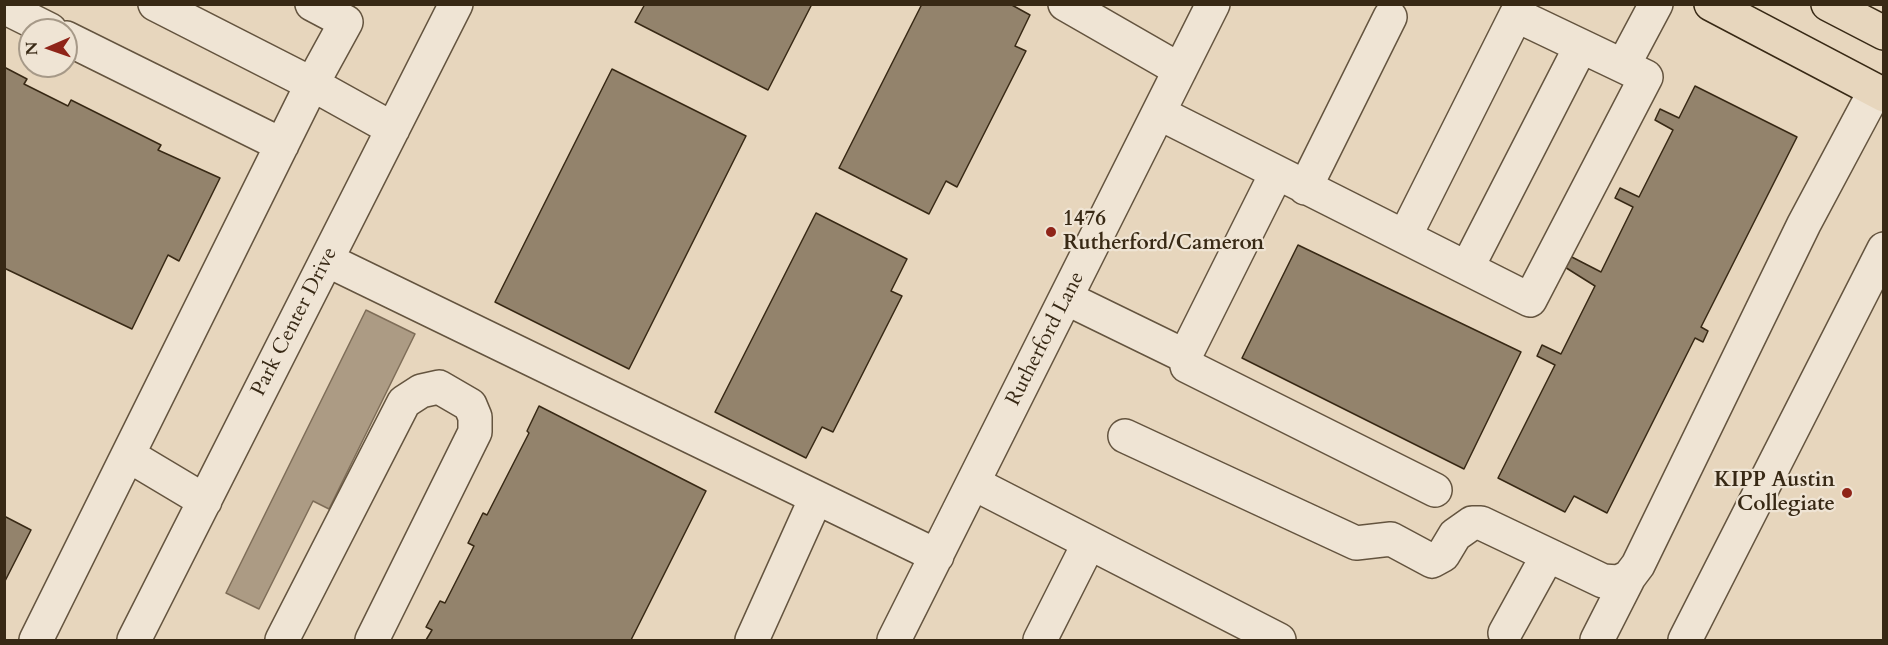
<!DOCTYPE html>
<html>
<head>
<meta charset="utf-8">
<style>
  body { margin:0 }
  #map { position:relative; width:1888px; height:645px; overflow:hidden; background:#e7d6bd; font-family:Cardo,serif }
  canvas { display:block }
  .frame { position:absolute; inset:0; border:6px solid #382915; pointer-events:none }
  .north { position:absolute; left:18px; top:18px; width:60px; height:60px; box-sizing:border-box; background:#efe4d4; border:2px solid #a69988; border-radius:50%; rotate:268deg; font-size:16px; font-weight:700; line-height:24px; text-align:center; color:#382915 }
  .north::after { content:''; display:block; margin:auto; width:21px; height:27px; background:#8f2418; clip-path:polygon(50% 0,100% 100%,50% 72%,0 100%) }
</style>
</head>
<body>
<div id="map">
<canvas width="1888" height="645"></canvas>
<div class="frame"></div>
<div class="north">N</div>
</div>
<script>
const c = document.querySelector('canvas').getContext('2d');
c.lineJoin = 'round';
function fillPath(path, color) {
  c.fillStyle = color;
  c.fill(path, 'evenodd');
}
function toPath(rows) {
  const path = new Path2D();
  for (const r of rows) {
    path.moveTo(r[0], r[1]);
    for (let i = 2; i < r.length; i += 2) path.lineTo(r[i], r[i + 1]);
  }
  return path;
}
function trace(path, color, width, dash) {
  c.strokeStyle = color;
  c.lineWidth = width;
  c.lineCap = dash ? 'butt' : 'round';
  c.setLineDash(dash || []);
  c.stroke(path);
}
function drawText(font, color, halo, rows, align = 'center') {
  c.font = font + ' Cardo,serif';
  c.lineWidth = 4.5;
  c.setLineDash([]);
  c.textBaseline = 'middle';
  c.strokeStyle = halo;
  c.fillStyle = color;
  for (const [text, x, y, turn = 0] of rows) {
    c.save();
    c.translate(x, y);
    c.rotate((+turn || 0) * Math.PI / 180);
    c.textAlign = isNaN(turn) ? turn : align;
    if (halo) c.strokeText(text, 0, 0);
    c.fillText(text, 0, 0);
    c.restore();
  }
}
const water = toPath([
  [366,310,415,334,329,509,313,501,259,609,226,593,366,310]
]);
fillPath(water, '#ac9b84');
trace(water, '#7e6d58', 1.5);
const building = toPath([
  [645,4,812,4,768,90,635,22,645,4],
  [922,4,1010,4,1030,15,1015,46,1026,51,957,187,946,181,929,214,839,168,922,4],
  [4,67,27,79,24,84,68,106,71,100,161,145,158,150,220,178,179,261,168,255,132,329,4,268,4,67],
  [612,69,746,136,629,369,495,302,612,69],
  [1695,86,1797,137,1701,327,1708,331,1703,342,1695,338,1607,513,1574,496,1565,512,1498,478,1555,365,1537,356,1542,345,1561,354,1595,286,1560,264,1566,254,1601,272,1633,207,1615,198,1620,188,1639,197,1673,130,1655,120,1660,109,1679,118,1695,86],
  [816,213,907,259,891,291,902,296,833,432,822,427,806,458,715,412,816,213],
  [1298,245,1521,352,1464,469,1242,358,1298,245],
  [539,406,706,491,631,640,426,640,432,630,426,627,440,601,445,603,474,546,468,543,483,513,487,515,529,433,527,431,539,406],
  [4,516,31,530,4,583,4,516]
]);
fillPath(building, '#93836c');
trace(building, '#382915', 1.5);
const minor = toPath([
  [312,4,346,22,312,84,393,129],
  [1065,4,1180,70],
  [4,7,50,30],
  [66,38,282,145],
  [1159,113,1530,300,1646,77,1623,66,1656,4],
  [1305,188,1390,17],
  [1405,236,1516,15,1623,66],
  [327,260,937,556],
  [1467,268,1581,46],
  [1066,298,1185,356,1276,174],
  [1185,356,1187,366,1435,490],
  [1125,436,1356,543,1391,539,1432,561,1443,555,1455,535,1472,523,1481,523,1603,581,1618,582,1629,577,1638,565,1804,224,1875,91],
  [128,455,205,501],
  [973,483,1279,640],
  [1505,633,1548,555],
  [36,640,312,84,155,4],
  [134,640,456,4],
  [282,640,404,402,421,391,439,387,470,405,475,417,475,432,372,640],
  [752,640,816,498],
  [894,640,1213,4],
  [1040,640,1089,543],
  [1597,640,1629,577],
  [1685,640,1884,249]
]);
const major = toPath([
  [1711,4,1884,95],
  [1828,4,1884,33]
]);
trace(minor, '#64543f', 36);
trace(major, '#382915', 36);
trace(minor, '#efe4d4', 33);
trace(major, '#e7d6bd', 33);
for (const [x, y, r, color] of [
  [1051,232,6,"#8f2418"],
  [1847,493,6,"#8f2418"]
]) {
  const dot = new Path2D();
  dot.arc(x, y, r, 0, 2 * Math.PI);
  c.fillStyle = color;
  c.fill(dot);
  trace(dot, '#efe4d4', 2);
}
drawText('bold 21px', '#382915', '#efe4d4', [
  ["1476",1063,220],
  ["Rutherford/Cameron",1063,244],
  ["KIPP Austin",1835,481,"right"],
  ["Collegiate",1835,505,"right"]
], 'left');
drawText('21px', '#382915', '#efe4d4', [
  ["Park Center Drive",295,322,-63],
  ["Rutherford Lane",1046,339,-63]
]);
</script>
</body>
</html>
